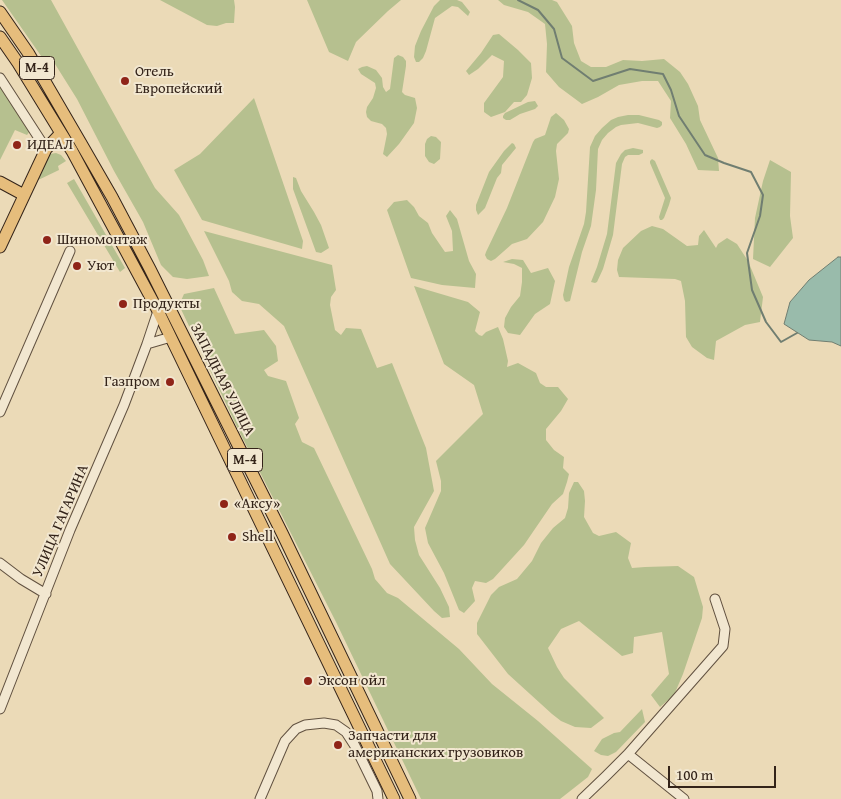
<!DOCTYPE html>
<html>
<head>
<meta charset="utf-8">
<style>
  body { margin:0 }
  #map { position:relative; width:841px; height:799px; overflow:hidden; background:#ebdab7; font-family:"Gentium Book Plus",serif }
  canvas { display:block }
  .scale { position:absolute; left:668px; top:766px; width:108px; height:22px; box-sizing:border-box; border:2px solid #332319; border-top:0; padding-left:6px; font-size:15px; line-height:18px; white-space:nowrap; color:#332319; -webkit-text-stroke:4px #f2e7d0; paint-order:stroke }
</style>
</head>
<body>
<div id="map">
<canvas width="841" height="799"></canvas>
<div class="scale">100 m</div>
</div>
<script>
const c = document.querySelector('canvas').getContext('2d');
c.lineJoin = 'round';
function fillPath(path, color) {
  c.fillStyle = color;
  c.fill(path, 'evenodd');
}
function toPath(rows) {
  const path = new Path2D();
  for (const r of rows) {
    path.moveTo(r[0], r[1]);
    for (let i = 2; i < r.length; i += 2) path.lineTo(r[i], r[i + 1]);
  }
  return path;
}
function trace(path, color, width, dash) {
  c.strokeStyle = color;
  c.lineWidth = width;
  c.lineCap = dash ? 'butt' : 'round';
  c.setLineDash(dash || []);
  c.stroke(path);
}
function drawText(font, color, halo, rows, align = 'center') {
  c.font = font + ' "Gentium Book Plus",serif';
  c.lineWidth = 4;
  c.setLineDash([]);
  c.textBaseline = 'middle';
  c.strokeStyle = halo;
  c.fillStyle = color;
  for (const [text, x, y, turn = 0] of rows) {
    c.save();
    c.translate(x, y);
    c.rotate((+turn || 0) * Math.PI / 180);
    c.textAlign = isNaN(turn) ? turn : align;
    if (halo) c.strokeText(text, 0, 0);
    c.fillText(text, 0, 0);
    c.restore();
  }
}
fillPath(toPath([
  [2,0,51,0,155,188,179,215,203,260,209,276,187,279,173,277,161,265,143,222,114,171,77,99,55,64,46,63],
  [160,0,234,0,235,7,234,23,226,23,217,26,207,25],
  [307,0,401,0,388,11,356,42,348,61,329,52],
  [440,0,457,0,462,2,470,12,468,16,458,7,452,6,435,18,426,51,423,58,419,62,416,62,414,57,415,46,421,31,434,6],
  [498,0,552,0,557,2,572,26,574,43,581,61,591,67,606,67,623,60,642,61,664,59,680,72,688,84,698,106,700,120,718,158,719,171,698,170,686,144,670,118,671,101,658,81,642,81,619,85,598,97,582,104,559,87,546,72,547,44,545,24,528,12,504,5],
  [499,34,518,50,531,63,532,78,527,95,521,102,514,102,505,112,491,117,484,112,484,103,503,77,504,61,492,55,478,69,469,75,466,71,481,53,493,35],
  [398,55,403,57,406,61,406,66,402,92,405,95,415,98,417,108,414,123,399,144,387,157,383,154,387,134,386,128,382,124,371,121,367,117,366,112,367,107,373,98,376,88,375,83,361,74,358,69,362,67,367,66,376,70,382,78,383,87,386,92,390,89,394,58],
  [0,86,30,131,27,135,15,130,0,160],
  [254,98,303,241,302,249,202,220,174,170,200,154],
  [535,101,538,106,535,109,520,114,510,120,506,120,503,118,503,116,505,113,528,102],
  [556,113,564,120,569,129,568,133,557,144,556,151,559,179,555,197,543,222,527,239,512,244,495,259,491,261,487,259,485,255,486,252,507,208,533,142,535,139,545,135,551,117],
  [628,115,639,115,659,120,662,122,662,125,660,127,657,128,638,123,621,125,616,127,608,133,602,140,598,149,596,190,591,226,582,252,570,301,566,302,564,300,563,295,569,267,584,224,586,212,590,147,595,136,602,128,611,120,618,117],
  [431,136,436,137,441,142,440,159,434,164,429,162,425,156,425,144,427,139],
  [512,143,514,144,516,148,502,165,501,173,497,178,485,208,478,215,476,210,476,205,489,172,504,151],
  [633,148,643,150,643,153,639,155,628,155,625,157,622,164,613,235,603,269,597,282,595,283,591,282,597,267,607,234,616,163,621,154,625,150],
  [56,153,61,155,66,161,58,166,59,170,34,182,44,161,50,154],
  [652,159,655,161,671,198,669,205,664,218,662,220,660,220,659,217,665,198,650,163,650,161],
  [770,160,791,172,790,216,793,238,770,267,753,259,755,218,763,181],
  [293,177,296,178,301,191,314,212,321,225,329,248,321,253,316,252,293,189],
  [74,179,125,268,120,272,67,183],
  [407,200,414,207,419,216,428,223,432,233,445,252,453,251,452,231,446,216,450,210,457,219,469,261,476,274,475,288,442,285,411,278,387,210,394,202],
  [652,226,663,229,687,246,698,245,699,236,704,230,716,248,718,244,727,238,737,244,748,261,763,297,760,322,745,325,716,341,714,360,707,358,692,347,686,337,685,301,681,281,675,279,619,277,617,270,618,260,623,248,641,231],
  [204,231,332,265,336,290,331,297,330,305,335,330,341,335,346,328,361,329,377,368,392,363,426,448,434,491,414,527,415,540,419,555,440,588,449,607,450,617,442,618,434,611,390,564,284,326,259,304,242,301,232,292,229,281],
  [512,259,523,260,531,273,548,268,555,281,550,304,535,314,520,335,508,333,504,327,505,318,511,307,520,296,522,282,522,268,514,264,503,262],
  [414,286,468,302,480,312,475,331,479,335,482,336,486,332,498,327,503,339,508,361,507,367,518,363,536,373,540,383,546,387,558,387,568,399,561,411,546,429,546,440,554,450,564,457,563,468,569,474,567,482,563,494,552,504,524,545,493,579,486,583,475,581,472,588,475,601,464,613,459,610,444,573,428,543,425,528,441,491,441,481,436,461,483,414,474,385,444,364],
  [214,288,235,334,264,330,276,346,278,361,264,370,268,376,286,381,299,418,295,424,302,442,314,448,372,569,375,579,387,593,398,598,459,649,492,684,538,721,592,769,588,777,560,799,421,799,336,622,238,429,179,305,184,294],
  [574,482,578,482,584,491,585,501,584,517,593,533,599,536,616,532,631,543,628,558,632,568,645,567,678,566,694,577,703,607,702,618,683,674,674,695,660,707,651,695,669,674,662,632,634,637,633,653,622,656,579,621,561,629,548,648,557,667,564,678,604,718,591,728,575,727,561,721,552,714,508,674,477,634,477,623,491,595,499,587,517,579,532,561,541,543,553,528,565,518,568,508,569,493],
  [642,709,645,722,616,752,608,756,601,755,594,751,602,739,614,733,620,732]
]), '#b6c08f');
const water = toPath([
  [838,257,841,257,841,346,832,342,809,340,784,324,790,302,809,280,838,257]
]);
fillPath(water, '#99bbab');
trace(water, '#707e71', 1);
trace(toPath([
  [518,0,538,10,554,29,562,58,593,81,630,69,663,74,671,90,679,116,705,155,724,163,751,172,763,195,760,216,747,253,752,290,766,322,781,342,797,333]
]), '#707e71', 2);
const minor = toPath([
  [0,78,46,149],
  [147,344,171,337],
  [0,412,70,251],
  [0,563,21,579,46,594],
  [0,709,70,530,124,405,147,344,158,311],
  [628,754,684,799],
  [260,799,285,741,296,729,305,725,324,723,336,725,346,732,355,746,377,791,378,799],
  [582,799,606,776,628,754,723,646,725,629,715,599]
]);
const major = toPath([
  [0,12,29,54,82,145,112,197,150,269,282,533,410,799],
  [0,37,18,63,72,151,158,311,394,799],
  [0,182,24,195],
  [0,247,46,149,61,133]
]);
trace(minor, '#615140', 11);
trace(major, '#332319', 13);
trace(minor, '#f2e7d0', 9);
trace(major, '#e6bd7c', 11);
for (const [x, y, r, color] of [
  [125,81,5,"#8f2418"],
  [17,145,5,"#8f2418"],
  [47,240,5,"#8f2418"],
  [77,266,5,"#8f2418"],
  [123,304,5,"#8f2418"],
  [170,382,5,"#8f2418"],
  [224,504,5,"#8f2418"],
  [232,537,5,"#8f2418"],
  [308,681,5,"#8f2418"],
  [338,745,5,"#8f2418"]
]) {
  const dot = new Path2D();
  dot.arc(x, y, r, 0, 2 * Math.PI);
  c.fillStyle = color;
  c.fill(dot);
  trace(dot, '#f2e7d0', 2);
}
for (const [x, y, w] of [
  [37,68,35],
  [245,460,35]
]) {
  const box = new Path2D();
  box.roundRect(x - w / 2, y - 11.5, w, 23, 4);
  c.fillStyle = '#f2e7d0';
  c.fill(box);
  trace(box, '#332319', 1);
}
drawText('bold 14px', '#332319', null, [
  ["М-4",37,68],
  ["М-4",245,460]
]);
drawText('15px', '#332319', '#f2e7d0', [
  ["Отель",135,72],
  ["Европейский",135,89],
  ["ИДЕАЛ",27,145],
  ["Шиномонтаж",57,240],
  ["Уют",87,266],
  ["Продукты",133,304],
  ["Газпром",160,382,"right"],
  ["«Аксу»",234,504],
  ["Shell",242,537],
  ["Эксон ойл",318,681],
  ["Запчасти для",348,736],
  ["американских грузовиков",348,753]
], 'left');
drawText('15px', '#332319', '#f2e7d0', [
  ["ЗАПАДНАЯ УЛИЦА",222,380,63],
  ["УЛИЦА ГАГАРИНА",61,521,-67]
]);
</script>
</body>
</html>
